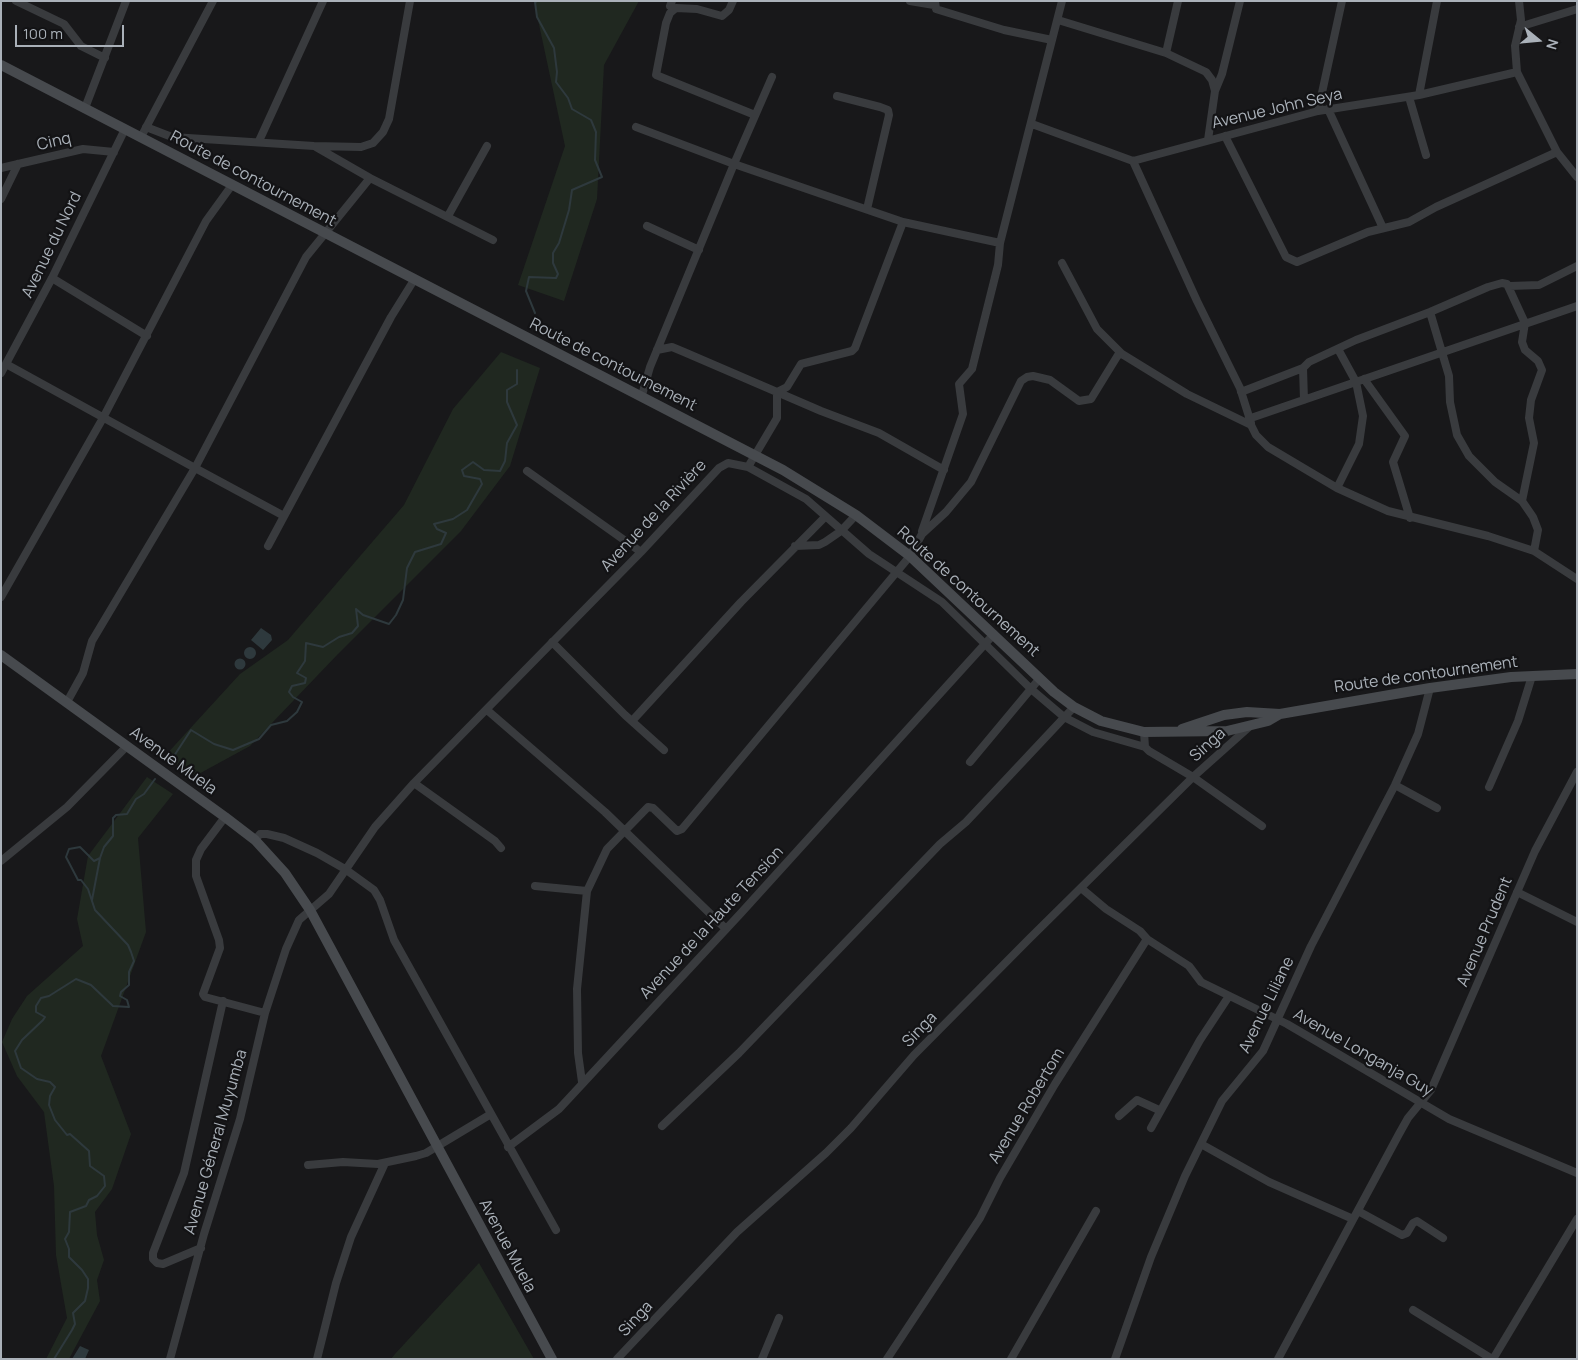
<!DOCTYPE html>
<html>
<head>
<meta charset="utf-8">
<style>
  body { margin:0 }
  #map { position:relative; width:1578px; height:1360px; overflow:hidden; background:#18181a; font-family:Manrope,sans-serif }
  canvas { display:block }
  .frame { position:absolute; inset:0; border:2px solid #aab1b9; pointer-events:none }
  .north { position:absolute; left:1513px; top:15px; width:50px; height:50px; -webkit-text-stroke:4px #131315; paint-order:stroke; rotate:107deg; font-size:14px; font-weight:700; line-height:20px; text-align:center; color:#aab1b9 }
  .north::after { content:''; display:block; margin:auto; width:18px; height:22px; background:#aab1b9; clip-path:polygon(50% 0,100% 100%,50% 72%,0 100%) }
  .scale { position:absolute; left:15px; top:25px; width:109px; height:22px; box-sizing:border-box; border:2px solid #aab1b9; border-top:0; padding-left:6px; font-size:15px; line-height:18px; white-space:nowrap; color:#aab1b9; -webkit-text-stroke:4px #131315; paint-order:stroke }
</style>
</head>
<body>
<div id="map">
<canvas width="1578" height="1360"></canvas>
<div class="frame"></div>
<div class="north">N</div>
<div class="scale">100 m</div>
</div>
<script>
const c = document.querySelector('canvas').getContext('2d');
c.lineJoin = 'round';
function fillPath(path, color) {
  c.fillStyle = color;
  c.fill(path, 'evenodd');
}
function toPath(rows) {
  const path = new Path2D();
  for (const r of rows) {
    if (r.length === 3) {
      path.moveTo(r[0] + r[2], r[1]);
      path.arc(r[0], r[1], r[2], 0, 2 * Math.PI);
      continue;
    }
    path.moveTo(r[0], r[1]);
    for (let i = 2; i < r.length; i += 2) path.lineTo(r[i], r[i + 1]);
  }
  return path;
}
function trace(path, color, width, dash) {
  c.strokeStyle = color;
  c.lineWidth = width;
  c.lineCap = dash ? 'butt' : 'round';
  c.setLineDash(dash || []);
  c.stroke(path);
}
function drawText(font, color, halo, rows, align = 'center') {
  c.font = font + ' Manrope,sans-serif';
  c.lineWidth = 4.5;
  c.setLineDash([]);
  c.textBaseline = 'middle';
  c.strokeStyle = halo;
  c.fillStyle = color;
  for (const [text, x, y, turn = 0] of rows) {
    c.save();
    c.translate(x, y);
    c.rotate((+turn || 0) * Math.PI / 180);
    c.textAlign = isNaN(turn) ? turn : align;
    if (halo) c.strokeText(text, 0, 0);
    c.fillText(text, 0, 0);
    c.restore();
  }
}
fillPath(toPath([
  [534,1,639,1,604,65,597,199,564,301,518,285,565,146],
  [501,352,540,368,510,466,461,531,338,654,250,746,195,776,164,757,240,674,288,640,404,505,453,409],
  [147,777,173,794,138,838,146,932,101,1056,131,1134,112,1189,95,1212,97,1235,104,1260,97,1280,100,1301,69,1359,46,1359,67,1318,56,1255,54,1186,44,1112,17,1076,2,1042,12,1019,27,996,83,946,77,919,88,856],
  [479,1263,534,1359,391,1359,395,1354]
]), '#202820');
fillPath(toPath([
  [261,628,271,635,272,640,263,650,251,640],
  [250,653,6],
  [240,664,5.5],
  [80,1346,89,1350,85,1359,72,1359]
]), '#2e393d');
trace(toPath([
  [535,313,526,291,529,277,556,278,558,274,553,263,553,253,559,243,569,210,572,190,602,177,595,160,596,132,591,120,572,109,568,98,556,82,557,72,554,48,537,17,535,2,537,1],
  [172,759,191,730,214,744,233,750,259,739,271,725,287,721,297,712,302,702,293,697,289,692,292,686,305,683,306,678,297,673,305,661,306,643,323,647,339,637,352,633,358,626,356,609,363,615,389,624,396,615,403,600,407,568,415,552,441,544,446,533,437,529,434,524,453,519,467,510,482,484,480,479,464,476,462,470,473,462,484,470,500,471,505,461,507,443,517,425,507,402,507,390,517,384,517,370],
  [92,900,100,858],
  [54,1359,72,1330,75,1324,73,1313,85,1301,88,1288,88,1279,82,1270,69,1257,69,1249,65,1239,69,1232,70,1212,86,1206,89,1200,97,1196,105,1186,104,1176,90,1166,89,1151,70,1134,67,1135,55,1120,49,1105,50,1096,55,1087,50,1082,37,1079,21,1068,15,1051,22,1040,43,1020,45,1017,36,1012,36,1006,41,998,49,996,76,979,91,985,113,1006,129,1007,127,1000,120,996,121,992,129,985,129,972,134,961,131,952,128,945,95,910,88,889,81,880,78,880,66,857,69,849,80,847,94,861,100,858,104,847,113,836,113,818,116,815,127,814,136,799,144,794,155,779]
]), '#2e393d', 2);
trace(toPath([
  [16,1,64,24,81,46,105,58],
  [733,1,729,10,722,16,697,9,676,8,670,13,666,23,656,75,755,115],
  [910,1,934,5],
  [935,1,936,9,939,10,1004,30,1052,40],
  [1178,1,1166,53,1206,72,1212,80,1215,91,1208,140],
  [1519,1,1521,20,1515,46,1517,72,1557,152,1577,177],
  [670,6,672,1],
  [1058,20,1166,53],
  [1519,27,1577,9],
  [1215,91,1222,74,1240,1],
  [1419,95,1437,1],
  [837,96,880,107,888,110,889,115,867,209],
  [1409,97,1426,155],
  [85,108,126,1],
  [1328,109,1383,228],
  [1318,111,1342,1],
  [1032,124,1133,161],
  [146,127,172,137,314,146,361,147,373,143,383,132,389,119,410,1],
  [636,127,734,164,772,77],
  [1225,136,1286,257,1297,262,1368,232,1409,222,1436,207,1557,152],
  [141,137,213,1],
  [259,141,323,1],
  [316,147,370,178,493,240],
  [1133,161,1318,111,1419,95,1517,72],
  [1133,161,1197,301,1240,388,1251,423],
  [1,168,83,149,114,152],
  [1,199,18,164],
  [448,216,487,146],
  [647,226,699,250],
  [1062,263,1097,329,1122,354],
  [52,278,147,336],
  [1510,286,1539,285,1577,266],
  [1430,312,1449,376,1450,402,1457,435,1469,456,1495,482,1522,501,1533,517,1538,530,1534,551],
  [657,350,672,347,684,352,821,411,879,433,944,470],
  [6,364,195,468,92,641,83,673,67,702],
  [1,373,52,278,125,129],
  [1364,379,1405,436,1393,462,1410,518],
  [1241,392,1303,368],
  [642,395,650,367,734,164,903,222],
  [1304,400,1303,368,1309,362,1356,340,1430,312,1488,287,1502,283,1507,284,1525,323,1522,342,1525,350,1538,361,1542,370,1531,400,1529,418,1534,443,1522,501],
  [1251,418,1577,306],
  [748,467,806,499,869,554,942,602,1031,689,1064,717,1093,732,1145,747],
  [527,471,641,552],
  [1337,488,1359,444,1363,416,1356,382,1338,349],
  [284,516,195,468,306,257,370,178],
  [922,531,963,414,959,384,972,369,998,265,1000,243,1062,1],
  [268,546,391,317,414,280],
  [795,546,819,545,825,542,841,531,856,515],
  [1,597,103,418,206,221,232,185],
  [552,642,625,715,664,750],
  [487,710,605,812,726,929],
  [632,721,741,602,825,517],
  [1144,732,1145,747,1149,751,1193,777,1262,826],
  [970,762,1040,678],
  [414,783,495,841,501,848],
  [1395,785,1437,808],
  [1489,787,1518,721,1532,676],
  [225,817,201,849,196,860,196,876,219,940,220,948,203,994,205,997,265,1013],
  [255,840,260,834,267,834,284,838,317,853,345,869,374,890,380,900,394,940,556,1230],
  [1,861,67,807,127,746],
  [535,886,587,891],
  [1517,892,1577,922],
  [1147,939,1189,966,1201,982,1287,1024,1449,1119,1577,1173],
  [582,1082,578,1053,577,989,587,891,607,849,648,807,653,808,677,831,682,829,910,556,922,534,946,512,971,482,1021,381,1027,377,1033,376,1050,380,1079,401,1091,399,1118,355,1122,354,1187,394,1251,425,1256,435,1268,447,1337,488,1388,511,1488,536,1534,551,1577,579],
  [1119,1116,1137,1100,1159,1110],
  [662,1126,739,1053,940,844,966,822,1074,707],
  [1151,1128,1200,1040,1229,996],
  [1201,1144,1269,1182,1353,1219],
  [508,1147,559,1109,741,913,994,634],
  [308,1165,343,1162,378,1164,416,1156,426,1153,491,1114],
  [1358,1211,1402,1235,1407,1233,1413,1223,1417,1221,1443,1238],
  [201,1248,163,1264,157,1263,153,1259,153,1253,184,1173,223,1001],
  [1413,1310,1492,1359],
  [170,1359,204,1234,240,1119,265,1013,286,949,299,920,329,894,375,827,414,783,641,552,719,468,728,463,748,467,777,418,777,392,787,387,801,364,852,351,855,348,903,222,1000,243],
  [317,1359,336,1283,351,1237,385,1163],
  [617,1359,737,1232,826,1153,851,1128,914,1055,1029,939,1193,777,1249,727],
  [762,1359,779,1318],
  [887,1359,980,1218,1000,1178,1055,1084,1147,939,1140,931,1106,909,1081,888],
  [1011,1359,1096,1211],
  [1115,1359,1151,1257,1185,1176,1222,1101,1263,1051,1311,946,1395,785,1418,734,1430,688],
  [1278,1359,1399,1134,1408,1118,1431,1090,1535,851,1577,772],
  [1493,1359,1577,1219]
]), '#393b3e', 8);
trace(toPath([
  [1,65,783,470,856,515,910,556,1054,692,1074,707,1101,721,1144,732,1227,731,1268,721,1280,714,1430,688,1511,677,1577,674],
  [1,655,225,817,255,840,285,873,310,910,552,1359],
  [1182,729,1224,715,1247,712,1280,714]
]), '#474a4e', 10);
drawText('16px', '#aab1b9', '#131315', [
  ["Avenue John Seya",1277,109,-13],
  ["Cinq",54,142,-13],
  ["Route de contournement",253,179,28],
  ["Avenue du Nord",52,245,-64],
  ["Route de contournement",613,365,27],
  ["Avenue de la Rivière",654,516,-47],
  ["Route de contournement",968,592,42],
  ["Route de contournement",1426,675,-8],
  ["Singa",1208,745,-42],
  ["Avenue Muela",173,761,36],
  ["Avenue de la Haute Tension",712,923,-47],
  ["Avenue Prudent",1485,932,-67],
  ["Avenue Liliane",1267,1005,-64],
  ["Singa",920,1030,-46],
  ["Avenue Longanja Guy",1363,1053,30],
  ["Avenue Robertom",1027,1106,-59],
  ["Avenue Géneral Muyumba",216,1142,-74],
  ["Avenue Muela",507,1246,62],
  ["Singa",636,1319,-47]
]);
</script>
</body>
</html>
